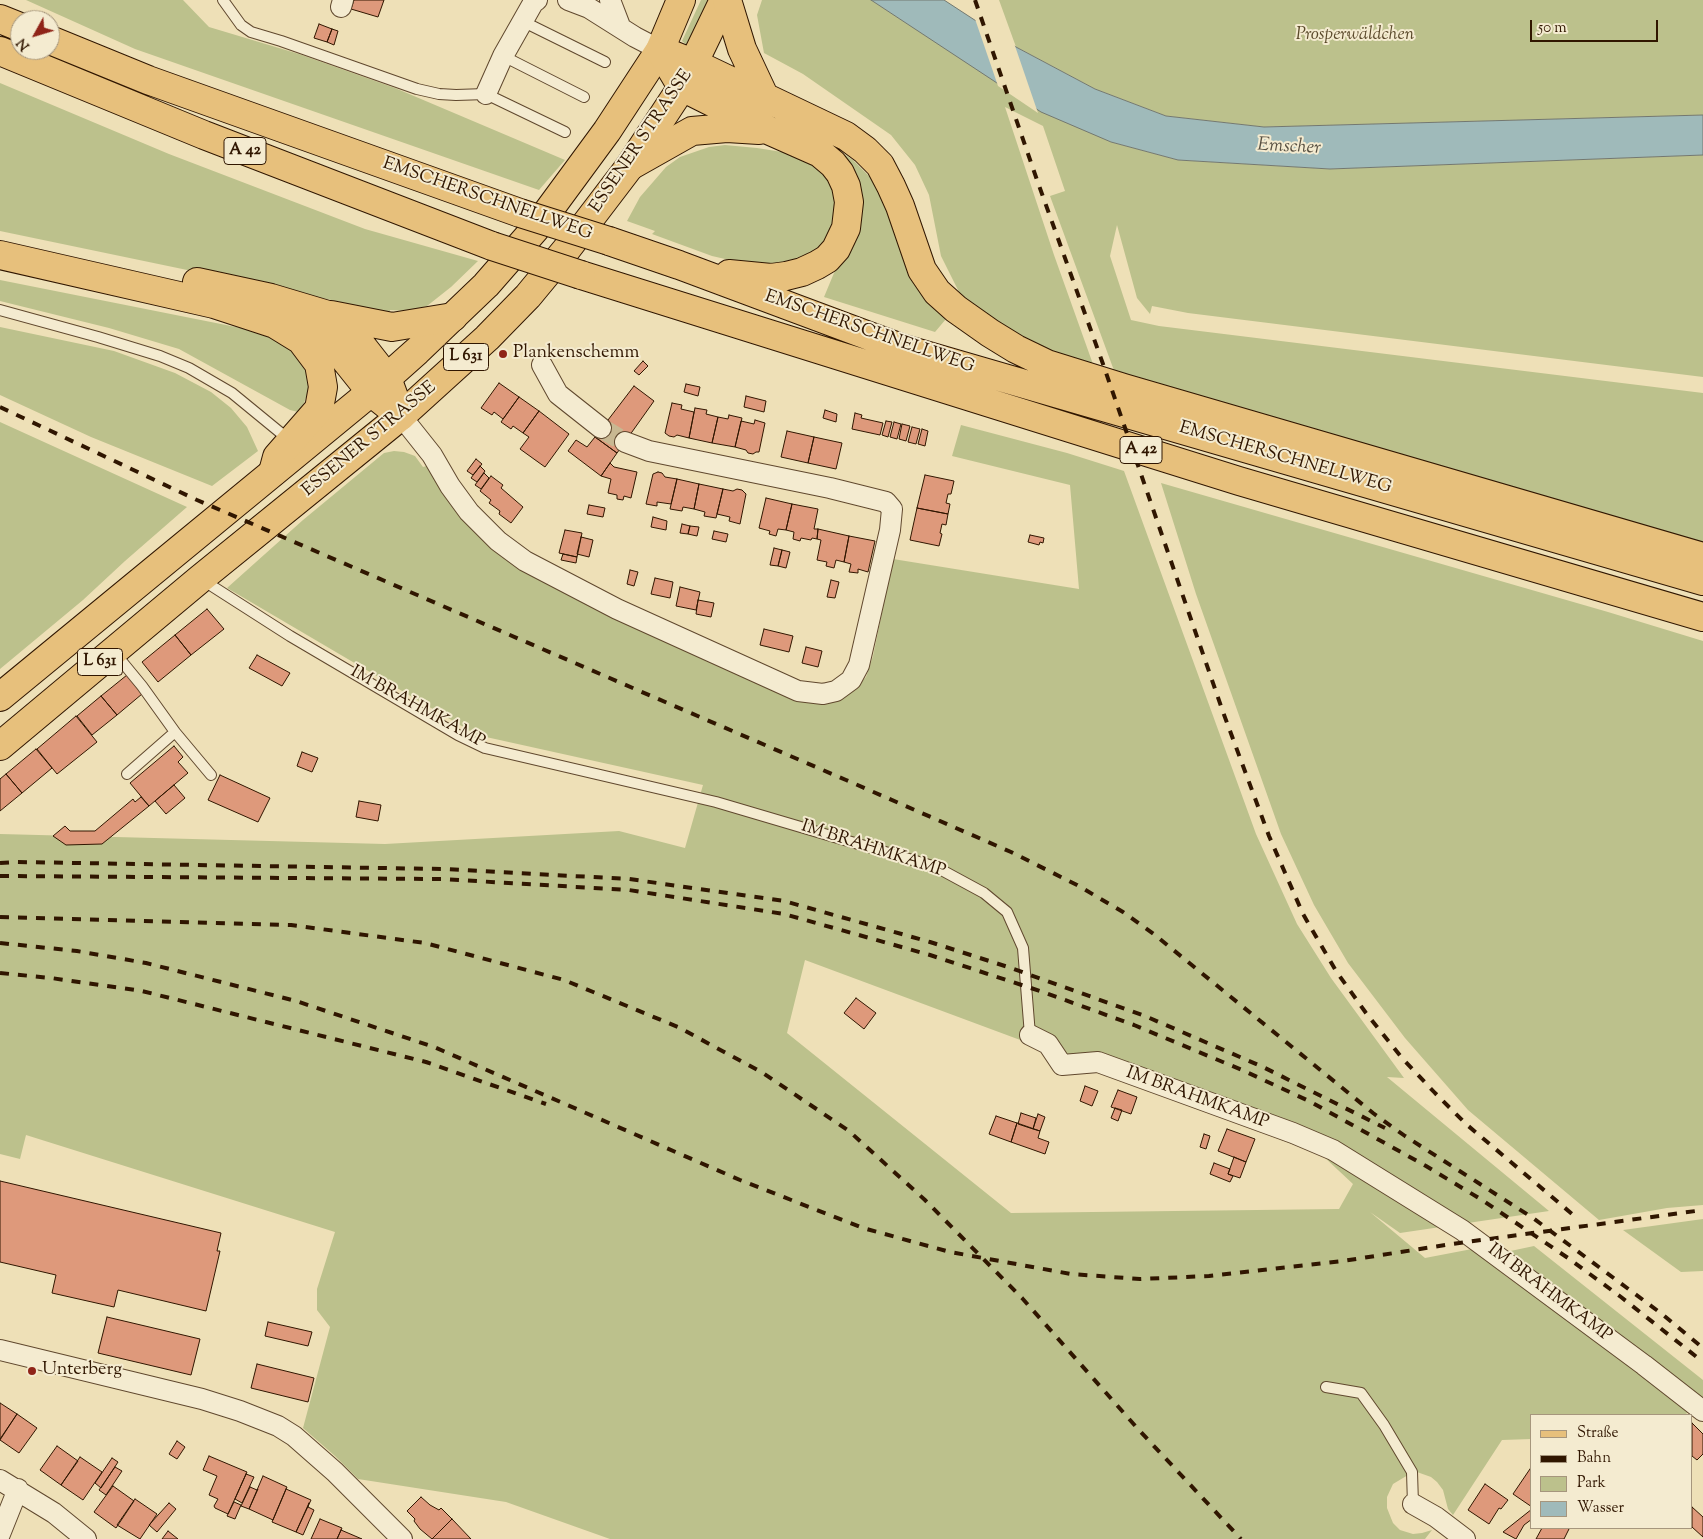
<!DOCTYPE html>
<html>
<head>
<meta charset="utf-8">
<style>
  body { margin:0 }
  #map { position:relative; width:1703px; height:1539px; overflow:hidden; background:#eee0b7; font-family:"Sorts Mill Goudy",serif }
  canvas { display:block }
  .legend { position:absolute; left:1530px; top:1414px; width:162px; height:115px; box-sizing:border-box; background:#f4ebd0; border:1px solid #a6967d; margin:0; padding:6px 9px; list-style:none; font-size:15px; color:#301600 }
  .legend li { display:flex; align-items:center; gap:10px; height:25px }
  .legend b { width:25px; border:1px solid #a6967d }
  .north { position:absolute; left:10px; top:10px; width:50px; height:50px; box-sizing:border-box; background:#f4ebd0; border:1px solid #a6967d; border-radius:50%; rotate:231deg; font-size:14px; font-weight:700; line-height:20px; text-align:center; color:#301600 }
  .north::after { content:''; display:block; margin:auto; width:18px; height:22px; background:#8f2418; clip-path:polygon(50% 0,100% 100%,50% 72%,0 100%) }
  .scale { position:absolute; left:1530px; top:20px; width:128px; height:22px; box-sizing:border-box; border:2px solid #301600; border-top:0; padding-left:6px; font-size:15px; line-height:18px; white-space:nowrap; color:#301600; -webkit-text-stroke:4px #f4ebd0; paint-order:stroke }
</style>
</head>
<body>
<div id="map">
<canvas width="1703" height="1539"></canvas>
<ul class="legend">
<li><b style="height:6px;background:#e7c07c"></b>Straße</li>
<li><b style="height:6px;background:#301600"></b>Bahn</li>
<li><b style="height:14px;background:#bcc18c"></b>Park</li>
<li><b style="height:14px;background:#9fbaba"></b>Wasser</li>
</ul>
<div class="north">N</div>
<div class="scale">50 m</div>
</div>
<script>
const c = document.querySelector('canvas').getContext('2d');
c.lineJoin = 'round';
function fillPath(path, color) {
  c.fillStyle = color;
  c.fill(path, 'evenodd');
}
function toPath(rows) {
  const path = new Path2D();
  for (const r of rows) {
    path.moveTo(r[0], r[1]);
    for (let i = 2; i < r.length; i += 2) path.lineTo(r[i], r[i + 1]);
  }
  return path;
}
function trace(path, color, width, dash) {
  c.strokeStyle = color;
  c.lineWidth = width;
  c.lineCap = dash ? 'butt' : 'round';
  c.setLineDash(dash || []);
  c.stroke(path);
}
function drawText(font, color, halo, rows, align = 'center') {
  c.font = font + ' "Sorts Mill Goudy",serif';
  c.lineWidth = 4;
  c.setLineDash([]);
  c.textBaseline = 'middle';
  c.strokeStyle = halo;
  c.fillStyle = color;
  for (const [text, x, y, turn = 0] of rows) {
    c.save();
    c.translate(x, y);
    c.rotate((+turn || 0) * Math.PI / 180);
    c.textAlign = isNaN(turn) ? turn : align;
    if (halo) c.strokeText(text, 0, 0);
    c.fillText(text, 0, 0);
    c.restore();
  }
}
fillPath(toPath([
  [26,0,183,0,209,27,299,54,395,88,565,160,539,190,135,49],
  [701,0,710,0,689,47,682,41],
  [762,0,871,0,947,49,1111,142,1178,160,1330,169,1703,155,1703,377,1188,313,1152,306,1150,314,1137,298,1117,225,1110,256,1131,320,1159,326,1703,393,1703,550,1116,376,1050,196,1065,191,1043,126,1005,107,1054,255,1094,367,1033,350,965,304,941,256,929,195,915,165,891,135,803,74,764,53,757,15],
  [999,0,1703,0,1703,115,1264,127,1166,116,1095,89,1016,47],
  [0,83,169,154,365,229,478,261,451,287,427,306,408,311,390,310,389,318,360,306,0,231],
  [720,89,838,150,853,160,876,183,926,297,946,319,935,332,824,297,844,249,855,198,758,116],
  [725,145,757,148,801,155,822,170,829,180,836,200,832,232,819,249,801,260,772,264,747,264,712,256,652,234,655,231,627,221,640,197,666,167,680,157,709,147],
  [0,280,241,328,275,339,302,356,311,384,304,403,298,412,290,410,179,349,109,328,0,301],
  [0,327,114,351,175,373,211,392,231,408,247,427,258,451,212,486,91,437,0,395],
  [0,422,187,507,125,561,83,600,0,669],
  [961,425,1067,453,1124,471,1256,834,1297,924,1331,978,1404,1078,1387,1077,1549,1211,1400,1233,1370,1212,1425,1258,1472,1249,1506,1276,1631,1365,1689,1412,1684,1415,1532,1415,1532,1439,1502,1440,1453,1515,1448,1509,1443,1490,1437,1482,1431,1477,1417,1472,1408,1475,1393,1484,1387,1497,1387,1508,1393,1523,1400,1530,1413,1534,1422,1533,1432,1530,1425,1539,610,1539,506,1502,358,1479,335,1456,303,1428,330,1327,317,1310,317,1289,335,1232,26,1135,20,1159,0,1154,0,834,385,844,619,831,685,848,703,785,477,735,227,588,303,520,384,453,394,451,404,452,415,456,423,467,430,465,508,560,545,583,580,600,797,697,856,687,866,677,873,656,893,559,1079,589,1070,485,952,456],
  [805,960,1031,1044,1323,1156,1353,1184,1339,1209,1011,1213,787,1033],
  [1161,483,1608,612,1703,641,1703,1205,1667,1208,1599,1220,1468,1110,1405,1038,1348,963,1314,905,1281,834,1196,594],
  [1703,1219,1703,1271,1681,1272,1623,1230],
  [1534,1246,1703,1380,1703,1400,1501,1253]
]), '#bcc18c');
const water = toPath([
  [871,0,944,0,1016,47,1095,89,1166,116,1264,127,1703,115,1703,155,1330,169,1178,160,1111,142,1041,112,871,0]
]);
fillPath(water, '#9fbaba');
trace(water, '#737870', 1);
fillPath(toPath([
  [974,16,1014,43,1038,113,998,86]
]), '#eee0b7');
const building = toPath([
  [354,0,384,0,378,17,351,9,354,0],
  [319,24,332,29,327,42,314,38,319,24],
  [332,29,338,31,334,45,327,42,332,29],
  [643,361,648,366,639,375,634,371,643,361],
  [499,383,519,397,503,419,494,412,492,415,481,408,499,383],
  [686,384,700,387,698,396,684,392,686,384],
  [634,386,654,401,617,453,595,437,634,386],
  [746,396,766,401,764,412,744,407,746,396],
  [519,397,539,411,523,433,513,426,511,429,501,422,519,397],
  [672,403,682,405,681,409,694,412,689,438,677,435,674,437,669,436,665,433,672,403],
  [695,408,707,410,706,414,718,417,712,443,689,438,695,408],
  [825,410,837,414,836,422,823,418,825,410],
  [539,411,569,434,545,467,520,449,529,437,523,433,539,411],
  [855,413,862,415,861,418,883,423,880,435,852,429,855,413],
  [729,415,742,418,735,447,712,443,718,417,728,419,729,415],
  [755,420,765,423,759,452,756,452,753,454,748,453,746,450,735,447,741,421,754,424,755,420],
  [886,421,892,422,888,437,882,435,886,421],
  [894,422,901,424,897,439,890,437,894,422],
  [902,424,910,426,906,441,899,439,902,424],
  [912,427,920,429,916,444,908,442,912,427],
  [922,429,928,431,925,446,918,444,922,429],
  [787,431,814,437,808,463,781,457,787,431],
  [595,437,617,453,601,476,568,451,576,440,587,447,595,437],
  [814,437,842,443,836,469,808,463,814,437],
  [476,459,482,464,473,475,467,471,476,459],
  [610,463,614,467,637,472,631,498,624,496,623,500,617,499,617,495,608,493,611,479,601,476,610,463],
  [480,466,485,471,477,482,471,478,480,466],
  [658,472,662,473,665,477,677,479,671,504,657,502,657,506,646,504,653,474,658,472],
  [484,473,489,478,481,489,475,485,484,473],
  [925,475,954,481,951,494,948,494,946,503,950,504,948,514,917,508,925,475],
  [491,476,503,485,501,488,523,507,511,523,499,514,500,511,489,503,491,500,480,491,491,476],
  [677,479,699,484,694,509,683,507,682,511,670,509,677,479],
  [699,484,723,489,716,518,704,516,705,512,694,509,699,484],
  [723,489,733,491,737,489,742,490,746,494,740,524,729,521,730,517,717,514,723,489],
  [766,498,792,504,786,530,778,529,776,536,769,534,770,531,759,528,766,498],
  [792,504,818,509,814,529,818,529,817,539,812,538,811,540,801,538,800,541,793,539,794,532,786,530,792,504],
  [589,505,605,508,603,517,587,514,589,505],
  [917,508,948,514,946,525,942,524,940,533,942,534,939,546,910,540,917,508],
  [653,517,667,521,666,530,651,527,653,517],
  [682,524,690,526,688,534,680,533,682,524],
  [690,526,699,527,697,536,688,534,690,526],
  [818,529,849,536,844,562,836,560,834,568,826,566,827,562,817,560,821,540,817,539,818,529],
  [565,530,582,533,577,557,559,553,565,530],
  [714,531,728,534,726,542,712,539,714,531],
  [1030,535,1044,538,1043,543,1040,542,1039,545,1028,542,1030,535],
  [849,536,875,541,868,572,858,569,858,573,849,572,851,564,844,562,849,536],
  [581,537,593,540,589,557,577,554,581,537],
  [774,548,782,550,778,566,770,565,774,548],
  [782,550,790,552,786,568,778,566,782,550],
  [563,554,577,557,576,563,561,560,563,554],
  [630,570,638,572,634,586,627,584,630,570],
  [655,578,673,582,670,598,651,594,655,578],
  [831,580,839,582,835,598,827,597,831,580],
  [680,587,700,592,696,610,676,606,680,587],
  [698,600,714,603,711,617,696,614,698,600],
  [207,609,224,629,191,655,175,635,207,609],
  [764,629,793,636,789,652,760,645,764,629],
  [175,635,191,655,158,682,142,662,175,635],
  [806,647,822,651,818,667,802,663,806,647],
  [257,655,290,673,282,686,249,668,257,655],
  [127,675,142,694,117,715,101,696,127,675],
  [101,696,117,715,92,735,77,716,101,696],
  [76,716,97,742,57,774,37,749,76,716],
  [174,746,183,757,178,762,188,773,149,806,130,783,174,746],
  [36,749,52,768,22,793,6,774,36,749],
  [302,752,318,758,312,772,297,766,302,752],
  [6,774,22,793,0,811,0,779,6,774],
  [220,775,270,798,258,822,208,800,220,775],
  [174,785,185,798,166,814,155,801,174,785],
  [141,797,149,806,102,844,66,845,53,836,65,826,70,831,95,831,133,799,135,802,141,797],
  [359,801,381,805,378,821,356,817,359,801],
  [856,998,876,1013,864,1029,844,1013,856,998],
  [1085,1086,1098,1091,1092,1106,1080,1101,1085,1086],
  [1118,1090,1137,1097,1131,1114,1111,1107,1118,1090],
  [1115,1108,1122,1110,1118,1121,1111,1118,1115,1108],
  [1021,1113,1036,1118,1033,1129,1018,1124,1021,1113],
  [1038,1114,1045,1117,1040,1131,1033,1129,1038,1114],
  [996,1116,1017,1123,1011,1142,989,1134,996,1116],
  [1017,1123,1040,1131,1038,1138,1049,1142,1045,1154,1011,1142,1017,1123],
  [1227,1129,1255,1139,1246,1162,1218,1151,1227,1129],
  [1204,1134,1210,1136,1206,1149,1200,1147,1204,1134],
  [1234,1157,1246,1162,1240,1178,1228,1174,1234,1157],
  [1214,1163,1230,1169,1228,1174,1233,1176,1230,1182,1210,1174,1214,1163],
  [0,1181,221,1233,217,1251,220,1251,206,1311,118,1290,114,1307,52,1293,56,1275,0,1262,0,1181],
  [107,1317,200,1339,191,1375,98,1353,107,1317],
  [268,1322,312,1332,308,1346,265,1336,268,1322],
  [257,1364,314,1378,308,1402,251,1388,257,1364],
  [0,1403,17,1414,0,1439,0,1403],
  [17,1414,37,1428,19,1453,0,1440,17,1414],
  [1692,1423,1703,1434,1703,1454,1697,1460,1692,1456,1692,1423],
  [177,1441,185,1447,177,1459,169,1454,177,1441],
  [57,1446,78,1461,61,1485,40,1470,57,1446],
  [209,1456,247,1472,228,1514,215,1508,214,1506,218,1499,209,1495,217,1476,203,1470,209,1456],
  [80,1457,102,1472,83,1500,61,1485,80,1457],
  [112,1458,118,1462,101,1488,95,1483,112,1458],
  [1532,1466,1532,1507,1513,1494,1532,1466],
  [115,1467,122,1471,106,1495,99,1490,115,1467],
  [246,1474,254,1477,242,1503,235,1499,246,1474],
  [263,1476,287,1487,273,1520,249,1509,263,1476],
  [1485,1484,1508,1500,1501,1509,1499,1508,1489,1524,1468,1510,1485,1484],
  [113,1486,134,1501,116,1528,94,1512,113,1486],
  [250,1487,257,1490,258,1489,249,1509,241,1506,250,1487],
  [286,1489,311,1500,296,1532,272,1522,286,1489],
  [421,1497,430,1505,439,1510,441,1508,452,1519,432,1539,420,1529,414,1521,415,1519,407,1511,421,1497],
  [135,1499,157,1514,140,1539,117,1525,135,1499],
  [234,1502,241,1505,235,1519,227,1516,234,1502],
  [169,1503,176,1509,157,1532,149,1525,169,1503],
  [309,1503,308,1507,314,1510,303,1535,296,1532,309,1503],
  [1692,1507,1703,1517,1703,1537,1692,1527,1692,1507],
  [1532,1509,1532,1519,1524,1525,1516,1539,1503,1532,1532,1509],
  [320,1519,342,1528,337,1539,311,1539,320,1519],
  [452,1519,471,1539,432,1539,452,1519],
  [1542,1528,1567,1528,1569,1529,1564,1539,1536,1539,1542,1528],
  [341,1530,362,1539,337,1539,341,1530],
  [168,1531,178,1539,162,1539,168,1531]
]);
fillPath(building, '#de997b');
trace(building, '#301600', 1);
trace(toPath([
  [601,428,625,442]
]), '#c8b892', 20, [20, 10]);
const service = toPath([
  [223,0,241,25,251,32,281,41,417,89,439,94,456,95,486,94,565,132],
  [522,21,605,62],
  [503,56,584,97],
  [0,310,98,337,160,356,189,368,232,393,282,434,289,442],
  [201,579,290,636,458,735,485,748,716,802,936,867,984,893,1007,912,1023,948,1030,1035],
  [114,652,142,686,175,732,127,774],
  [175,732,211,775],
  [1326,1387,1361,1393,1384,1425,1412,1472,1413,1504]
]);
const minor = toPath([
  [568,0,589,8,635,37,660,50],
  [610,0,620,26],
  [341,7,343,0],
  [486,94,503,56,533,3,537,0],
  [542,365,558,394,601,428],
  [401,416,432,455,450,486,469,512,498,541,525,561,617,609,798,691,823,694,836,691,851,680,859,665,890,530,892,509,886,502,830,488,649,451,625,442],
  [1030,1035,1048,1044,1062,1065,1098,1062,1293,1133,1333,1150,1462,1230,1644,1365,1703,1411],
  [0,1350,202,1399,240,1411,278,1426,294,1436,335,1472,402,1539],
  [0,1480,54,1513,86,1539],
  [1413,1504,1436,1517,1465,1539],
  [0,1534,18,1489]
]);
const primary = toPath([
  [0,697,371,392,417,351,486,285,535,229,607,131,660,50,681,0],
  [0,746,200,579,401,416,487,338,528,296,566,250,630,166,682,87,724,0]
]);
const motorway = toPath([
  [727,0,742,49,765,98],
  [0,19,20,27],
  [50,40,148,80,520,213],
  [660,50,695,64,846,136,865,150,880,165,891,186,900,206,922,270,937,292,956,309,990,333,1016,349,1047,364,1124,388,1703,557],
  [660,50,682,87,768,130,820,153,833,164,840,173,846,186,849,202,846,228,836,249,827,259,817,265,802,272,786,276,771,278,729,274],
  [0,51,204,135,492,246],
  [630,166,692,131,727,128,759,130],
  [609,241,679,265,904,349,1703,581],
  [0,255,214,304,275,324,301,340,319,364,323,387,319,409,277,457,273,472],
  [581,275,1239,481,1703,617],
  [197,282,271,298,328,315,351,332,387,378,401,416],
  [331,315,392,327,453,317],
  [292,318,325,340,339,352,371,392,401,416]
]);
trace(service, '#60482e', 12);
trace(minor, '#60482e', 22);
trace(primary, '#301600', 30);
trace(motorway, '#301600', 30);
trace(service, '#f4ebd0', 10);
trace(minor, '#f4ebd0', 20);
trace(primary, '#e7c07c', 28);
trace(motorway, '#e7c07c', 28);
trace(toPath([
  [975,0,1037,180,1103,364,1223,712,1269,836,1303,914,1336,971,1366,1013,1402,1058,1435,1093,1466,1124,1578,1219],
  [0,407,197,500,846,780,1011,852,1077,885,1123,912,1155,935,1373,1113,1405,1136,1533,1218,1662,1314,1703,1348],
  [0,863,16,862,443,869,629,879,784,901,930,942,1008,967,1145,1016,1263,1067,1385,1128],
  [0,876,441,879,629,890,784,914,930,955,1040,991,1134,1025,1242,1070,1309,1101,1426,1166,1482,1200,1568,1258,1621,1297,1703,1362],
  [0,917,291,925,425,943,564,980,678,1027,763,1073,849,1131,925,1200,1022,1298,1138,1429,1241,1539],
  [0,943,77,951,146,963,296,1001,434,1047,740,1180,863,1228,950,1252,1071,1274,1140,1279,1209,1276,1343,1261,1452,1244,1703,1210],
  [0,973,51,978,142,991,426,1062,546,1104]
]), '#301600', 4, [9, 9]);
const motorwayBridge = toPath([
  [520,213,609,241],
  [492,246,581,275]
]);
trace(motorwayBridge, '#301600', 30, []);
trace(motorwayBridge, '#e7c07c', 28);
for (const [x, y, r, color] of [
  [503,354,5,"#8f2418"],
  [32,1371,5,"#8f2418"]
]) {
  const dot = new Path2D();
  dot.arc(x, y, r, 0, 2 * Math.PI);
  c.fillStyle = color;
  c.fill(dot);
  trace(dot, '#f4ebd0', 2);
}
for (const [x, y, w] of [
  [245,151,42],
  [466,357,45],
  [1141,450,42],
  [100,662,45]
]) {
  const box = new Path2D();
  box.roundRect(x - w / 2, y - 13.5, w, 27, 4);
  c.fillStyle = '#f4ebd0';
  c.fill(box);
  trace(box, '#301600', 1);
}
drawText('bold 16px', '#301600', null, [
  ["A 42",245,151],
  ["L 631",466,357],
  ["A 42",1141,450],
  ["L 631",100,662]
]);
drawText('italic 18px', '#5a492a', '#f4ebd0', [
  ["Prosperwäldchen",1355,36]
]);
drawText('18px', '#301600', '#f4ebd0', [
  ["ESSENER STRASSE",642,142,-56],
  ["EMSCHERSCHNELLWEG",487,200,19],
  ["EMSCHERSCHNELLWEG",869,333,19],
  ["ESSENER STRASSE",370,440,-40],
  ["EMSCHERSCHNELLWEG",1285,459,16],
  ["IM BRAHMKAMP",417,708,29],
  ["IM BRAHMKAMP",873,850,18],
  ["IM BRAHMKAMP",1197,1099,20],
  ["IM BRAHMKAMP",1549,1294,37]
]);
drawText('18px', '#301600', '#f4ebd0', [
  ["Plankenschemm",513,354],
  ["Unterberg",42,1371]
], 'left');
drawText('italic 19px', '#574f41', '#f4ebd0', [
  ["Emscher",1289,148,3]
]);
</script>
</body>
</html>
